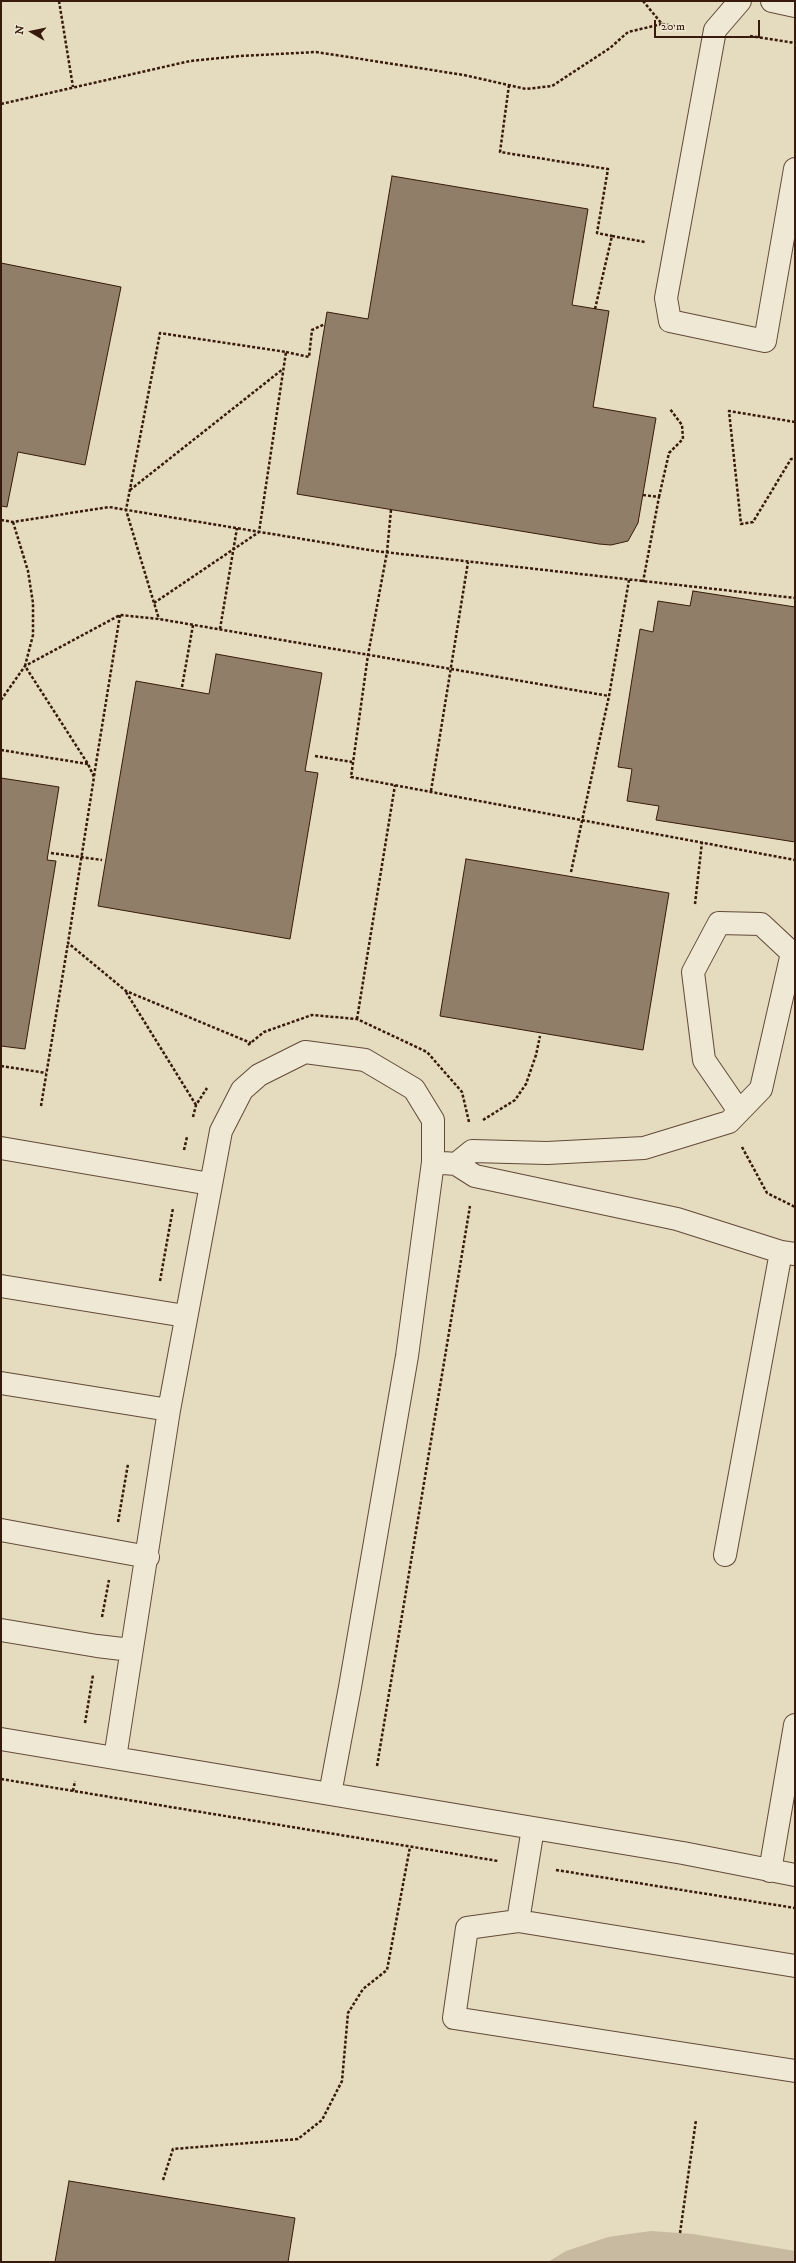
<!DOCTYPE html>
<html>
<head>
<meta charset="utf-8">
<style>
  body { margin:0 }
  #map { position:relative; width:796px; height:2263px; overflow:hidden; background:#e5dbbf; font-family:"IM FELL DW Pica",serif }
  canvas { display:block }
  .frame { position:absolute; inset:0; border:2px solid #371a0b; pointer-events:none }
  .north { position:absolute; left:12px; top:12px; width:40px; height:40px; -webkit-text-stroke:3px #eee8d5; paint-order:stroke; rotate:279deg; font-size:11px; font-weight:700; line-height:16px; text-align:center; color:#371a0b }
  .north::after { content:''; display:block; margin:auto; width:14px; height:18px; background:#371a0b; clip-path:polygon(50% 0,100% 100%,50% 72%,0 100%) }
  .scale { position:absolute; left:654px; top:20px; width:106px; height:18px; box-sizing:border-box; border:2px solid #371a0b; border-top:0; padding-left:5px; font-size:12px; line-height:14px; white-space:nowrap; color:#371a0b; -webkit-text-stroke:3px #eee8d5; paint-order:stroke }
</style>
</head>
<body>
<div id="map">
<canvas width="796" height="2263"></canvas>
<div class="frame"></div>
<div class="north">N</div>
<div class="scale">20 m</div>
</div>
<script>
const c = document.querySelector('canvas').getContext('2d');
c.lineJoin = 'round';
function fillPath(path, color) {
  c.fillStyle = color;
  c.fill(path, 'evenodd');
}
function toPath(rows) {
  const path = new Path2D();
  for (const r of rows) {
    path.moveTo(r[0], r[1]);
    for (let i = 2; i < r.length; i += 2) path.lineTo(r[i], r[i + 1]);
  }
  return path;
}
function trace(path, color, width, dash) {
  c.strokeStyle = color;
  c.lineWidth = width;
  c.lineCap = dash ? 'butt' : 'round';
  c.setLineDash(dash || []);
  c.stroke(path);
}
fillPath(toPath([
  [651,2231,693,2234,795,2251,795,2262,548,2262,566,2251,608,2237]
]), '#c7baa0');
const building = toPath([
  [392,176,588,209,572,305,609,311,593,407,656,418,638,523,628,541,611,545,599,544,297,494,327,312,368,319,392,176],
  [1,263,121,287,85,465,18,452,7,507,1,506,1,263],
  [693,591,795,607,795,842,656,820,659,806,627,801,632,769,618,767,640,629,653,632,658,601,690,606,693,591],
  [216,654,322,673,305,771,318,773,290,939,98,906,136,681,209,694,216,654],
  [1,778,59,787,47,860,56,861,25,1049,1,1046,1,778],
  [466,859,669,893,643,1050,440,1016,466,859],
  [69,2181,295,2218,288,2262,55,2262,69,2181]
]);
fillPath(building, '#917e69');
trace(building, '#371a0b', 1);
const minor = toPath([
  [740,1,715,30,666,298,670,321,765,341,795,169],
  [772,1,795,6],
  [1,1148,210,1184],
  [443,1163,456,1164,475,1176,677,1219,781,1252,795,1254],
  [456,1164,472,1151,547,1153,644,1148,729,1122,761,1089,792,953,761,924,719,923,693,972,704,1060,739,1111],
  [1,1286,185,1316],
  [1,1383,169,1410],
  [1,1530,148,1557],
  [725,1555,781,1252],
  [1,1630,97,1646,131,1650],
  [1,1739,683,1853,795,1875],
  [115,1758,169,1410,221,1131,242,1090,259,1075,305,1052,365,1060,414,1089,433,1120,433,1162,407,1356,350,1687,330,1794],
  [770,1871,795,1725],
  [518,1921,533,1828],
  [795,1966,518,1921,467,1928,454,2018,795,2071]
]);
trace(minor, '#624a38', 24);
trace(toPath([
  [59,1,73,87],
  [662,24,686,28],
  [750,36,795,43],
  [509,85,500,152,608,169,597,233,612,236],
  [1,104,190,61,240,56,316,52,464,75,526,89,552,86,610,48,628,32,662,24,643,1],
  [595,309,612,236,645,242],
  [286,352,309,357,312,330,325,324],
  [795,422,729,411,741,524,753,522,791,459,795,459],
  [130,490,283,369],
  [643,495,659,497,643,582],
  [659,497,669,453,683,439,682,425,670,409],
  [391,510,387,552,368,655,351,777,795,860],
  [1,520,13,522,109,507,375,551,795,598],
  [13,522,28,571,33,603,33,635,25,666,88,764,94,777,68,943,126,991,251,1043],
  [154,603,259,532,286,352,160,333,126,510,154,603,159,619],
  [220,629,237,528],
  [182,687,193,625],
  [1,700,25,666,120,615,159,619,609,696],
  [1,750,88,764],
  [315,756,352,762],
  [94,776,120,615],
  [431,791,468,562],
  [51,853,102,860],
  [571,872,609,696,629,580],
  [695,904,702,842],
  [126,992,196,1105],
  [357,1019,395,785],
  [248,1045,264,1032,312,1015,357,1019,427,1052,462,1092,469,1122],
  [1,1066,46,1073],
  [41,1106,68,943],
  [193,1117,196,1105,207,1088],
  [483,1120,515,1100,526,1084,536,1055,540,1036],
  [742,1147,767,1193,795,1207],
  [184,1150,187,1137],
  [160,1281,173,1208],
  [118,1522,128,1464],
  [102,1617,109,1580],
  [85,1723,93,1675],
  [377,1766,470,1206],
  [1,1779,498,1861],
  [73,1791,75,1781],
  [556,1870,795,1908],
  [163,2180,173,2149,298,2139,322,2120,342,2081,348,2013,363,1989,387,1970,410,1847],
  [680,2233,696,2120]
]), '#371a0b', 2.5, [3, 2]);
trace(minor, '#eee8d5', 22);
</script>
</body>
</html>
